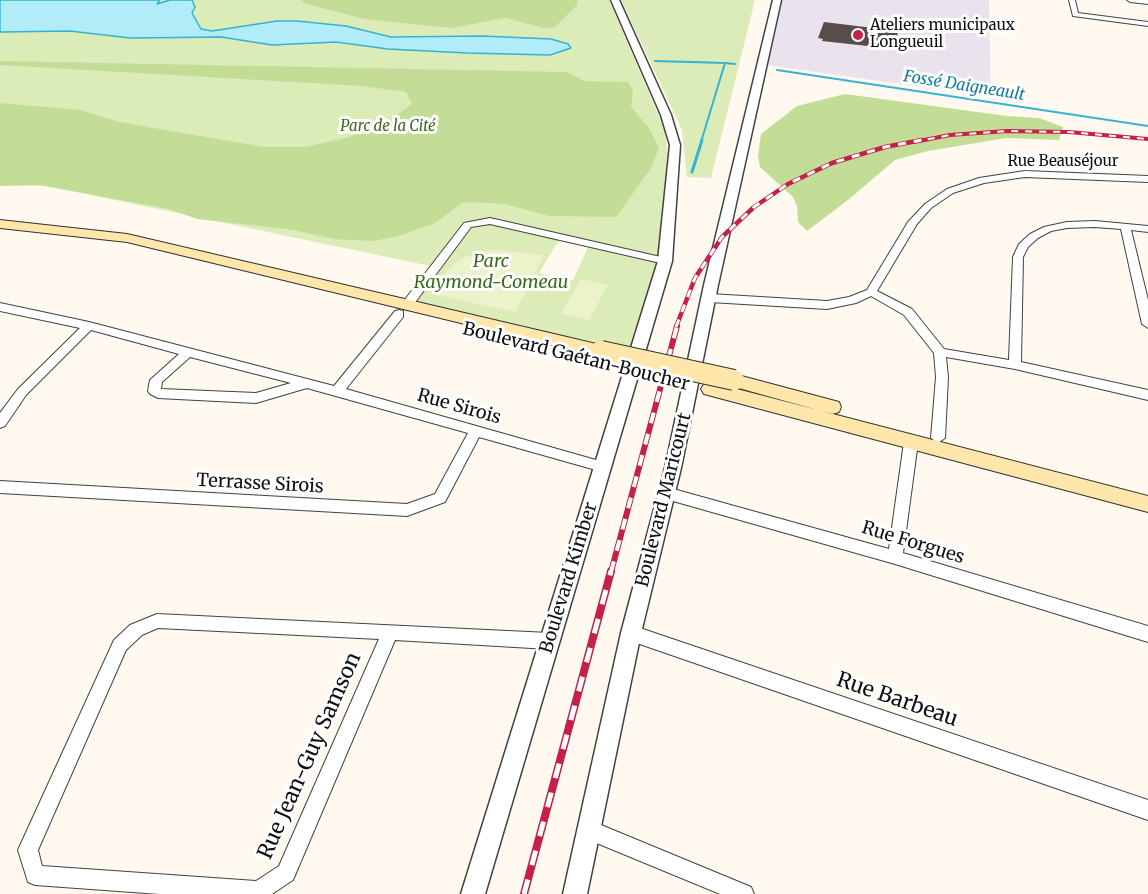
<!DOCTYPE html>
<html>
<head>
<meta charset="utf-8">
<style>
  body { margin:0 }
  canvas { display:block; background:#fff9f0 }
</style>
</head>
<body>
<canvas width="1148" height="894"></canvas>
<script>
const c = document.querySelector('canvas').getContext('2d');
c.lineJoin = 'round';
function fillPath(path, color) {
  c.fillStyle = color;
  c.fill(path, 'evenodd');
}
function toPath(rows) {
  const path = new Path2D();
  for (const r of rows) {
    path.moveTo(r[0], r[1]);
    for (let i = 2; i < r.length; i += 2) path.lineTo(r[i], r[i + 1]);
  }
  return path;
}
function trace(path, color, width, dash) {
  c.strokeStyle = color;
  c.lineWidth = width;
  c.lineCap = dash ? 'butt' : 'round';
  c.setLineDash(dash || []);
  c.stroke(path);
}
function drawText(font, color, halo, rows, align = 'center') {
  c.font = font + ' Merriweather,serif';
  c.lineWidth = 6;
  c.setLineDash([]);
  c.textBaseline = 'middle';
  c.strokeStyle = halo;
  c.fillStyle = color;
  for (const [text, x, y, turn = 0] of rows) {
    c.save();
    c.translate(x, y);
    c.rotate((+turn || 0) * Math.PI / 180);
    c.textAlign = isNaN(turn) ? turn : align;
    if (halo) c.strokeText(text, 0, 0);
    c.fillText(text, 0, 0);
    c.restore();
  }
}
fillPath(toPath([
  [780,0,989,0,991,97,767,65]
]), '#eae3ed');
fillPath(toPath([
  [0,0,609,0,665,130,669,166,665,261,638,350,407,305,435,267,48,186,0,185],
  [561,237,590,243,573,280,539,273],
  [621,0,755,0,711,178,687,177,682,130]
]), '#dcecb8');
fillPath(toPath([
  [301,0,577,0,577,5,555,27,544,28,505,18,451,28,364,19,306,4],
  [0,61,566,72,585,81,628,82,633,91,631,107,649,128,659,148,651,168,616,217,549,216,505,204,471,202,462,203,435,223,399,236,373,241,333,239,294,230,197,219,169,209,39,185,0,186,0,103,80,110,119,122,264,147,306,147,349,137,381,126,412,104,406,92,362,86,0,65],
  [845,94,1007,116,1039,118,1063,127,1059,140,1006,138,928,151,895,160,848,200,807,231,798,222,797,206,793,197,760,167,758,156,761,134,797,106]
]), '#c3dd96');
fillPath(toPath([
  [496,250,544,255,515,312,432,294,450,267,465,257],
  [581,279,608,285,589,320,561,314]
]), '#ecf2ca');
const water = toPath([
  [0,0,160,0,157,4,170,0,192,0,195,7,192,13,201,29,212,31,277,21,297,21,346,26,391,37,482,36,551,39,568,44,571,48,550,55,467,53,388,49,336,42,272,45,221,37,130,38,70,31,0,32,0,0]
]);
fillPath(water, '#b2ecf9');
trace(water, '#36b2d3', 1.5);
trace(toPath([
  [655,61,725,63],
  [777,70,1148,126],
  [701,142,725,63,735,64]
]), '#36b2d3', 2);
trace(toPath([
  [692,172,702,140]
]), '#36b2d3', 3);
fillPath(toPath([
  [824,22,898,31,895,49,822,41,823,39,818,38]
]), '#584d4a');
const minor = toPath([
  [1069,0,1075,0,1078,13,1148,22,1148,26,1073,16,1069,0],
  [1127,0,1148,0,1148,4,1130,2,1127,0],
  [1025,171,1148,176,1148,182,1025,177,984,183,953,193,931,208,917,224,877,291,912,309,944,349,1009,360,1013,257,1019,244,1030,234,1044,227,1067,222,1095,221,1148,226,1148,232,1131,230,1148,300,1148,328,1142,324,1121,229,1095,227,1067,228,1051,231,1038,238,1028,247,1023,257,1021,362,1148,390,1148,400,1015,369,946,357,948,377,945,438,938,443,931,438,936,377,934,353,904,315,871,296,856,303,827,309,710,302,704,298,710,294,827,301,849,297,867,290,908,222,925,204,947,189,979,178,1025,171],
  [490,218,665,258,670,261,665,264,490,224,471,227,411,308,403,308,403,302,464,223,490,218],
  [0,303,89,322,334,386,395,311,399,310,403,311,403,317,346,389,603,462,608,463,610,467,608,471,603,472,479,437,445,502,407,516,0,493,0,481,407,504,435,494,468,433,307,388,256,403,158,398,150,394,148,391,150,380,179,354,91,330,26,395,5,426,0,428,0,413,18,389,80,328,0,311,0,303],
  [190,357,291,383,256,393,161,389,162,382,190,357],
  [911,437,918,442,903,553,1148,626,1148,642,895,564,666,499,661,497,659,493,661,489,666,487,889,549,904,442,911,437],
  [157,614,549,633,555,636,557,641,555,646,549,649,395,640,293,880,272,894,160,894,35,885,28,882,18,850,114,640,130,625,157,614],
  [158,628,379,639,279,866,256,881,42,866,38,850,126,650,142,635,158,628],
  [631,625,1148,800,1148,820,631,641,625,638,623,633,625,628,631,625],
  [589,820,751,887,754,894,720,894,582,837,579,830,582,823,589,820]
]);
const tertiary = toPath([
  [611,0,619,0,671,115,680,145,672,261,485,894,461,894,658,261,670,145,661,115,611,0],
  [773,0,781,0,718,285,681,468,641,633,587,894,563,894,621,633,665,468,704,285,773,0]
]);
const secondary = toPath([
  [0,220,127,234,601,345,610,351,601,357,127,242,0,228,0,220],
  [734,374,839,402,841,407,839,412,832,414,728,385,725,380,728,375,734,374],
  [710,382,1148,496,1148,512,704,394,701,389,704,384,710,382]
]);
trace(minor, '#424242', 2);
trace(tertiary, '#424242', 3);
trace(secondary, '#313131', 2);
fillPath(minor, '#fff');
fillPath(tertiary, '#fff');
fillPath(secondary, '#ffe6ab');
const railFar3 = toPath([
  [914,142,950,135,1007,131,1069,132,1148,139]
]);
const railFar2 = toPath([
  [676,327,695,278,722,237,754,207,788,184,832,163,885,147,922,140]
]);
const railFar1 = toPath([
  [611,572,677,326]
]);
const rail = toPath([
  [524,894,611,571]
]);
trace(railFar3, '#c52047', 4);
trace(railFar2, '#c52047', 4.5);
trace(railFar1, '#c52047', 6);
trace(rail, '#c52047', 8);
trace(railFar3, '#fff', 2, [7]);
trace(railFar2, '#fff', 3, [8]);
trace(railFar1, '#fff', 4, [11]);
trace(rail, '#fff', 5, [15]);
const secondaryBridge = toPath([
  [601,351,734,380]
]);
trace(secondaryBridge, '#313131', 22, []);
trace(secondaryBridge, '#ffe6ab', 20);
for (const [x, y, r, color] of [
  [858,35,6,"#c52047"]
]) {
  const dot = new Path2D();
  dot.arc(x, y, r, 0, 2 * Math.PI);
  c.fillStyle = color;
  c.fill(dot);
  trace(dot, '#fff', 2);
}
drawText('15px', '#0f0f0f', '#fff', [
  ["Ateliers municipaux",870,26],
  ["Longueuil",870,43]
], 'left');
drawText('italic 15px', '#3a6a1b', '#fff', [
  ["Parc de la Cité",388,127]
]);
drawText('15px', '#0f0f0f', '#fff', [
  ["Rue Beauséjour",1063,162]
]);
drawText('italic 16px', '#127b9f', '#fff', [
  ["Fossé Daigneault",964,86,9]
]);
drawText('italic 18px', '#3a6a1b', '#fff', [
  ["Parc",491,262],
  ["Raymond-Comeau",491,283]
]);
drawText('18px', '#0f0f0f', '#fff', [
  ["Boulevard Gaétan-Boucher",576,357,14],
  ["Rue Sirois",459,407,16],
  ["Terrasse Sirois",260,484,3],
  ["Boulevard Maricourt",664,500,-76],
  ["Rue Forgues",913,543,17],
  ["Boulevard Kimber",569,578,-73]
]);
drawText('21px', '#0f0f0f', '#fff', [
  ["Rue Barbeau",897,700,19],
  ["Rue Jean-Guy Samson",310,756,-66]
]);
</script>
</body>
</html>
